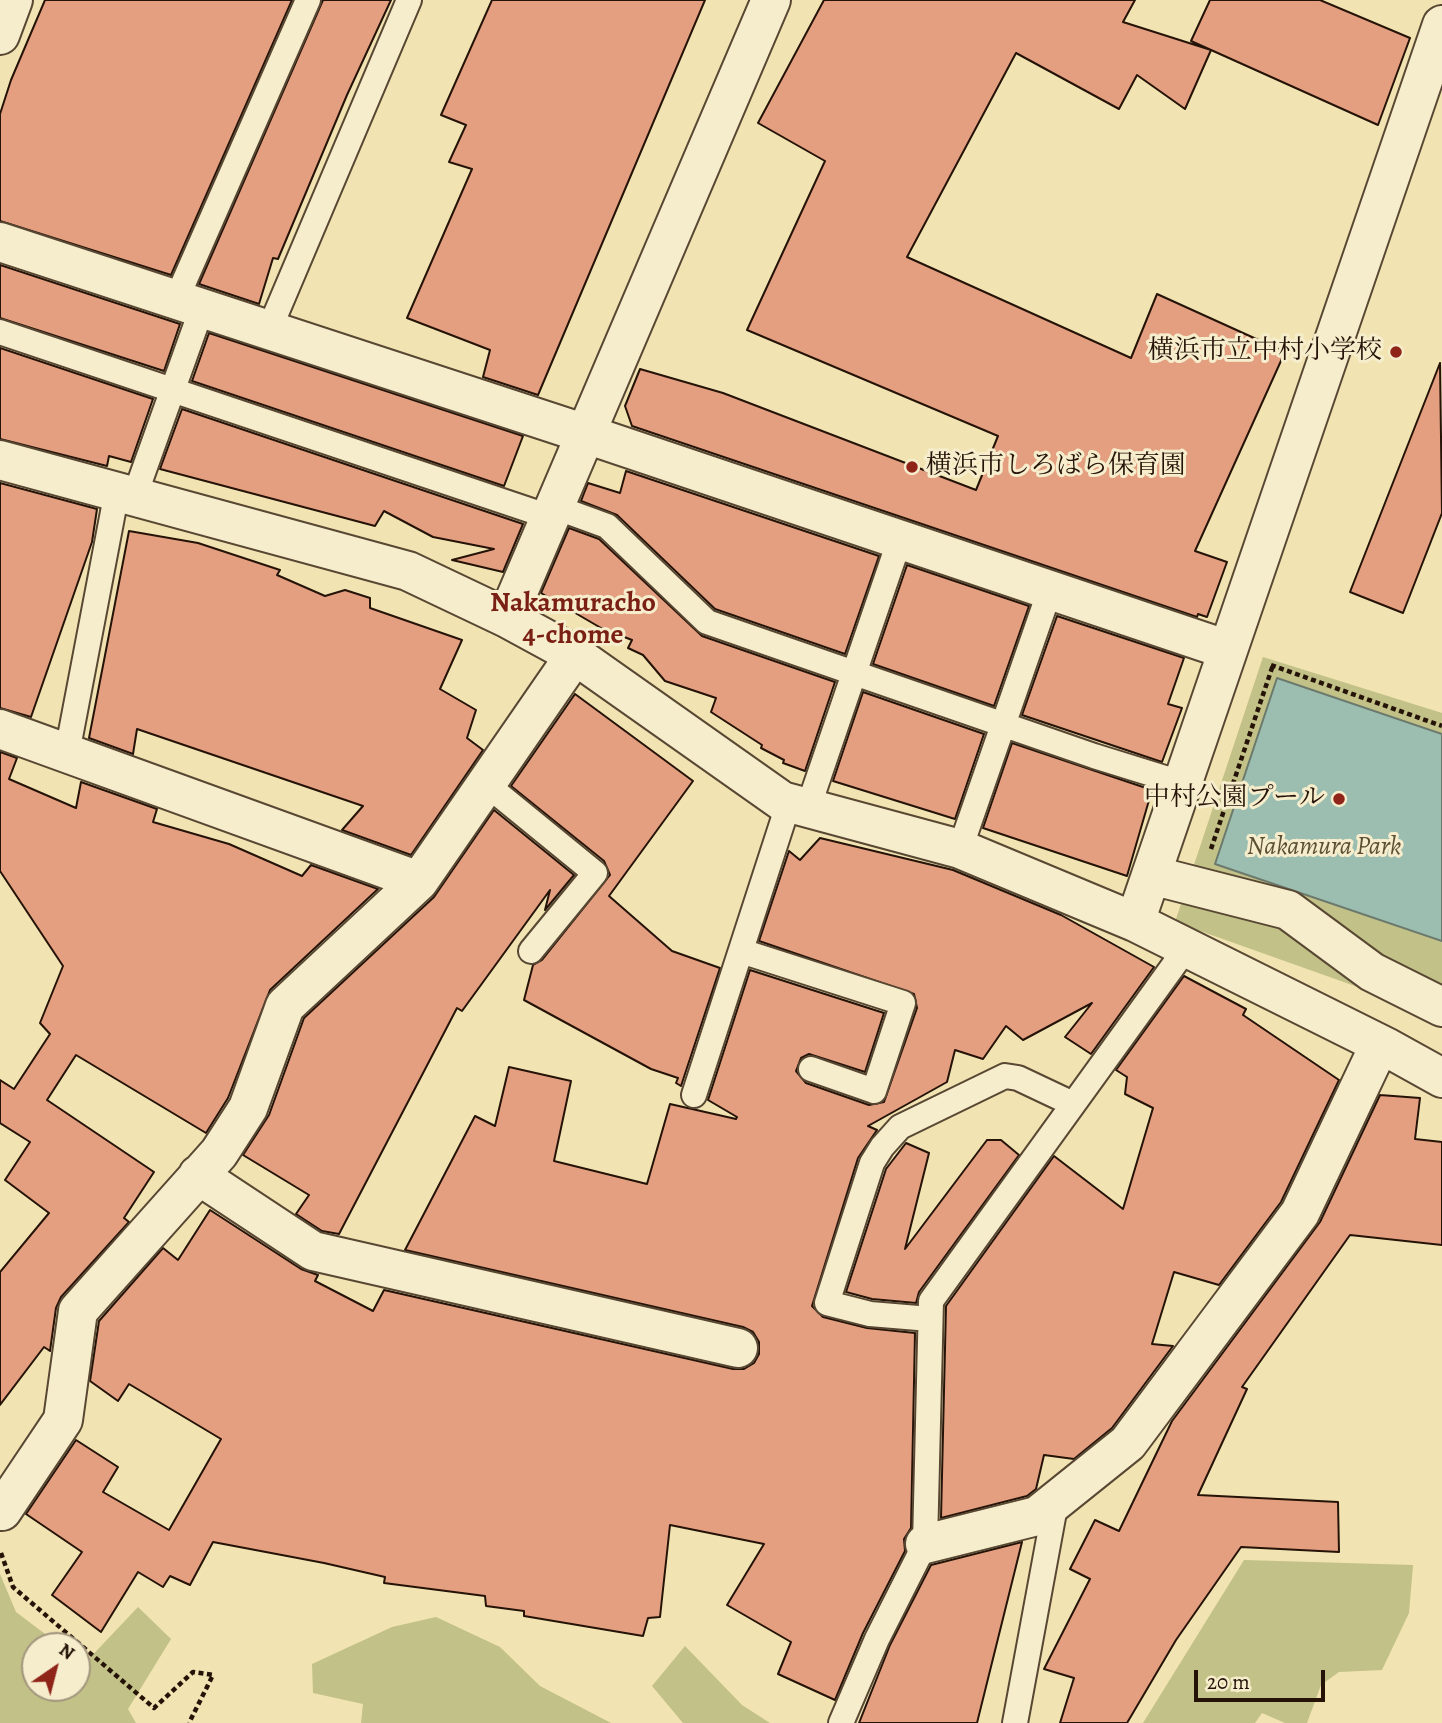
<!DOCTYPE html>
<html>
<head>
<meta charset="utf-8">
<style>
  body { margin:0 }
  #map { position:relative; width:1442px; height:1723px; overflow:hidden; background:#f1e3b2; font-family:Alegreya,serif }
  canvas { display:block }
  .north { position:absolute; left:21px; top:1632px; width:70px; height:70px; box-sizing:border-box; background:#f6edcd; border:2px solid #a2967e; border-radius:50%; rotate:35deg; font-size:19px; font-weight:700; line-height:28px; text-align:center; color:#251308 }
  .north::after { content:''; display:block; margin:auto; width:24px; height:32px; background:#8f2418; clip-path:polygon(50% 0,100% 100%,50% 72%,0 100%) }
  .scale { position:absolute; left:1194px; top:1670px; width:131px; height:32px; box-sizing:border-box; border:4px solid #251308; border-top:0; padding-left:9px; font-size:21px; line-height:24px; white-space:nowrap; color:#251308; -webkit-text-stroke:5px #f6edcd; paint-order:stroke }
</style>
</head>
<body>
<div id="map">
<canvas width="1442" height="1723"></canvas>
<div class="north">N</div>
<div class="scale">20 m</div>
</div>
<script>
const c = document.querySelector('canvas').getContext('2d');
c.lineJoin = 'round';
function fillPath(path, color) {
  c.fillStyle = color;
  c.fill(path, 'evenodd');
}
function toPath(rows) {
  const path = new Path2D();
  for (const r of rows) {
    path.moveTo(r[0], r[1]);
    for (let i = 2; i < r.length; i += 2) path.lineTo(r[i], r[i + 1]);
  }
  return path;
}
function trace(path, color, width, dash) {
  c.strokeStyle = color;
  c.lineWidth = width;
  c.lineCap = dash ? 'butt' : 'round';
  c.setLineDash(dash || []);
  c.stroke(path);
}
function drawText(font, color, halo, rows, align = 'center') {
  c.font = font + ' Alegreya,"Noto Serif JP",serif';
  c.lineWidth = 6;
  c.setLineDash([]);
  c.textBaseline = 'middle';
  c.strokeStyle = halo;
  c.fillStyle = color;
  for (const [text, x, y, turn = 0] of rows) {
    c.save();
    c.translate(x, y);
    c.rotate((+turn || 0) * Math.PI / 180);
    c.textAlign = isNaN(turn) ? turn : align;
    if (halo) c.strokeText(text, 0, 0);
    c.fillText(text, 0, 0);
    c.restore();
  }
}
fillPath(toPath([
  [1263,657,1442,713,1442,1027,1383,996,1175,922],
  [1244,1560,1413,1565,1409,1613,1382,1670,1339,1672,1321,1685,1307,1723,1285,1723,1262,1713,1255,1723,1143,1723],
  [0,1574,16,1612,61,1646,35,1646,35,1688,77,1688,77,1659,84,1664,138,1607,171,1639,128,1709,136,1723,0,1723],
  [436,1617,500,1647,540,1686,611,1723,361,1723,363,1704,313,1693,312,1664,392,1627],
  [685,1646,742,1705,770,1723,683,1723,652,1686]
]), '#c2c187');
const water = toPath([
  [1277,678,1442,734,1442,941,1215,864,1277,678]
]);
fillPath(water, '#9bbeb0');
trace(water, '#6c7a6d', 2);
const building = toPath([
  [45,0,292,0,171,275,0,221,0,114,11,80,45,0],
  [323,0,391,0,347,95,278,259,273,258,259,304,199,284,323,0],
  [492,0,705,0,538,395,483,377,490,350,407,318,472,169,449,162,466,125,441,115,492,0],
  [824,0,1135,0,1123,22,1211,50,1185,109,1137,75,1119,109,1016,53,907,257,1131,358,1157,294,1285,352,1195,551,1227,562,1207,617,1198,614,1197,617,632,426,625,406,640,369,723,393,976,490,998,436,747,330,825,161,758,123,824,0],
  [1210,0,1320,0,1410,38,1378,125,1191,41,1210,0],
  [0,265,180,324,164,371,0,318,0,265],
  [209,333,523,436,504,486,192,381,209,333],
  [0,348,153,399,131,462,109,456,107,466,0,439,0,348],
  [1440,363,1442,513,1403,613,1350,592,1440,363],
  [182,409,523,524,503,572,452,560,494,549,433,537,384,511,375,526,160,469,182,409],
  [626,471,879,556,845,654,715,609,617,515,581,501,588,483,620,493,626,471],
  [0,483,97,509,92,542,31,717,0,708,0,483],
  [569,528,599,539,702,636,835,682,805,771,783,763,784,760,761,748,762,745,711,712,716,698,665,681,643,655,628,648,632,640,601,628,541,593,569,528],
  [129,531,198,543,280,570,277,575,325,596,345,590,370,598,370,608,462,640,440,689,476,710,467,738,483,750,411,855,342,830,363,806,137,729,133,754,89,738,129,531],
  [907,565,1029,606,994,706,873,664,907,565],
  [1057,616,1184,658,1168,704,1182,708,1162,762,1022,715,1057,616],
  [863,692,984,734,955,819,833,781,863,692],
  [575,694,693,781,609,896,672,951,720,968,681,1086,676,1083,678,1078,651,1069,524,1000,533,965,542,960,610,875,604,861,511,786,575,694],
  [1012,743,1152,790,1127,876,983,828,1012,743],
  [0,752,17,758,9,779,76,808,81,782,157,809,153,822,229,844,302,876,311,865,378,889,270,990,228,1098,206,1133,76,1055,47,1100,154,1172,124,1218,129,1222,61,1297,56,1308,50,1351,44,1347,0,1405,0,1272,49,1213,5,1180,30,1142,0,1123,0,1080,14,1089,50,1034,40,1023,63,966,0,871,0,752],
  [494,810,574,875,545,910,550,890,462,1011,457,1008,339,1234,322,1231,296,1214,309,1195,243,1155,269,1115,304,1018,434,897,494,810],
  [820,838,953,870,1061,915,1154,967,1091,1054,1065,1037,1092,1003,1023,1040,1006,1026,983,1059,955,1050,947,1082,868,1126,877,1130,858,1158,812,1306,823,1317,867,1328,915,1333,911,1528,904,1539,905,1551,863,1633,835,1700,778,1674,791,1642,727,1605,764,1544,670,1525,660,1617,648,1618,643,1636,524,1616,524,1611,486,1606,485,1596,384,1583,385,1577,324,1563,213,1542,190,1585,170,1576,163,1587,138,1572,101,1632,52,1595,82,1552,26,1514,76,1440,118,1467,103,1492,169,1530,221,1439,129,1384,118,1401,90,1381,99,1321,163,1248,178,1260,210,1210,301,1269,318,1275,315,1281,373,1311,384,1290,733,1369,744,1369,754,1363,759,1354,759,1342,753,1332,743,1327,405,1250,475,1116,495,1126,509,1067,571,1081,554,1161,647,1184,670,1104,736,1119,737,1117,708,1100,750,970,884,1013,865,1072,809,1054,801,1058,796,1071,806,1083,869,1105,884,1102,917,1008,914,994,759,941,789,851,800,860,820,838],
  [1184,976,1246,1009,1243,1015,1339,1080,1281,1202,1219,1285,1174,1272,1152,1344,1173,1346,1112,1428,1074,1459,1044,1455,1036,1489,1027,1496,941,1518,946,1306,1054,1156,1123,1209,1153,1108,1125,1094,1127,1077,1116,1070,1184,976],
  [1380,1095,1420,1098,1415,1139,1442,1142,1442,1245,1350,1235,1242,1387,1247,1389,1198,1495,1338,1502,1339,1552,1241,1547,1176,1640,1127,1723,1060,1723,1074,1678,1044,1669,1090,1579,1070,1569,1095,1520,1119,1531,1172,1421,1320,1222,1380,1095],
  [987,1140,1001,1140,1019,1155,919,1292,916,1303,872,1299,846,1292,886,1169,906,1143,929,1153,905,1249,987,1140],
  [1022,1542,977,1723,859,1723,890,1645,931,1565,1022,1542]
]);
fillPath(building, '#e39f80');
trace(building, '#251308', 2);
const lane = toPath([
  [176,300,308,0],
  [269,330,409,0],
  [0,332,550,517],
  [135,495,202,308],
  [555,507,607,526,707,622,1094,756,1181,783],
  [67,753,117,491],
  [486,784,595,873,531,951],
  [808,808,900,539],
  [960,849,1050,590],
  [741,951,903,1003,874,1091,811,1069],
  [694,1095,789,802],
  [930,1319,870,1314,827,1303,872,1163,882,1147,900,1127,1005,1076,1018,1078,1073,1104],
  [841,1723,877,1639,925,1544,931,1301,1187,947],
  [1015,1723,1056,1501]
]);
const street = toPath([
  [0,35,13,0],
  [0,242,586,434,1228,650],
  [0,460,408,571,507,618,575,655,782,801,960,849,1135,922,1388,1048,1442,1078],
  [507,618,771,0],
  [0,729,419,881],
  [1151,875,1288,910,1372,972,1442,1007],
  [1135,922,1442,25],
  [198,1175,313,1251,738,1348],
  [2,1511,63,1420,78,1311,219,1153,248,1108,285,1006,419,881,575,655],
  [925,1544,1037,1516,1128,1443,1300,1213,1380,1044]
]);
trace(lane, '#584732', 28);
trace(street, '#584732', 42);
trace(toPath([
  [1271,665,1442,726],
  [1211,849,1273,665],
  [1,1553,13,1587,154,1708,193,1672,213,1675,189,1723]
]), '#251308', 4.5, [5, 3.5]);
trace(lane, '#f6edcd', 24);
trace(street, '#f6edcd', 38);
for (const [x, y, r, color] of [
  [1396,352,7,"#8f2418"],
  [912,467,7,"#8f2418"],
  [1339,799,7,"#8f2418"]
]) {
  const dot = new Path2D();
  dot.arc(x, y, r, 0, 2 * Math.PI);
  c.fillStyle = color;
  c.fill(dot);
  trace(dot, '#f6edcd', 2.5);
}
drawText('26px', '#251308', '#f6edcd', [
  ["横浜市立中村小学校",1382,352],
  ["横浜市しろばら保育園",926,467,"left"],
  ["中村公園プール",1325,799]
], 'right');
drawText('italic 26px', '#5c5034', '#f6edcd', [
  ["Nakamura Park",1324,848]
]);
drawText('bold 28px', '#7a1f14', '#f6edcd', [
  ["Nakamuracho",573,604],
  ["4-chome",573,636]
]);
</script>
</body>
</html>
